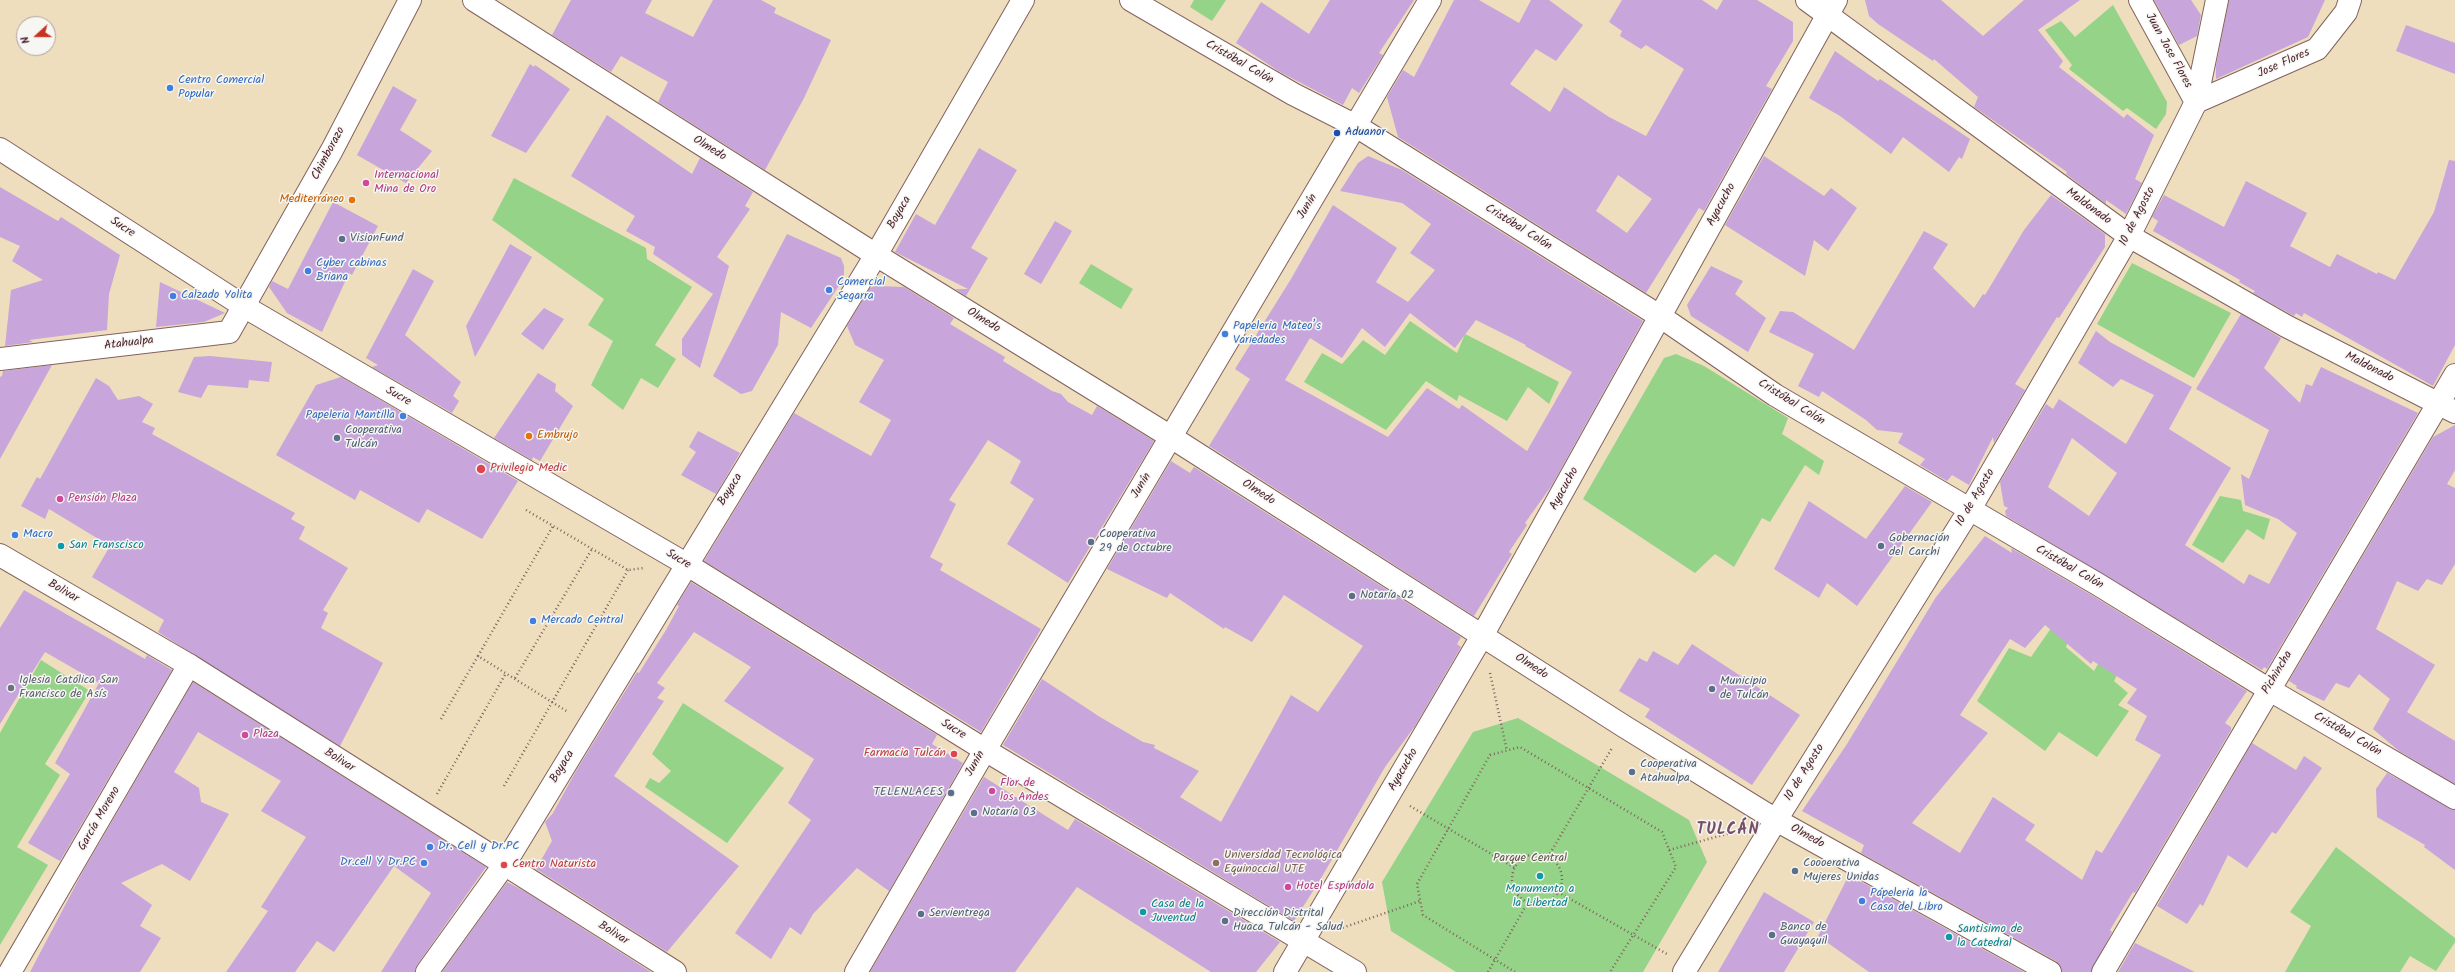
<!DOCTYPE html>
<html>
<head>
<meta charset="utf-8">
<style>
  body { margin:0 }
  #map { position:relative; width:2455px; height:972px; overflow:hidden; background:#eedebd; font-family:Kalam,sans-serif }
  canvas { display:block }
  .north { position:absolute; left:16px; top:16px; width:40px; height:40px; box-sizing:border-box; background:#f6f6f2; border:1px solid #b1a0a2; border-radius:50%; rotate:249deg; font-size:11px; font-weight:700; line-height:16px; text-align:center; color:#4a1f2b }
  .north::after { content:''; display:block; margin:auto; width:14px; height:18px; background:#c8321e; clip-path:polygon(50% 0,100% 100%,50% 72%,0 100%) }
</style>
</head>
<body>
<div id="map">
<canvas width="2455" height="972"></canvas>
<div class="north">N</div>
</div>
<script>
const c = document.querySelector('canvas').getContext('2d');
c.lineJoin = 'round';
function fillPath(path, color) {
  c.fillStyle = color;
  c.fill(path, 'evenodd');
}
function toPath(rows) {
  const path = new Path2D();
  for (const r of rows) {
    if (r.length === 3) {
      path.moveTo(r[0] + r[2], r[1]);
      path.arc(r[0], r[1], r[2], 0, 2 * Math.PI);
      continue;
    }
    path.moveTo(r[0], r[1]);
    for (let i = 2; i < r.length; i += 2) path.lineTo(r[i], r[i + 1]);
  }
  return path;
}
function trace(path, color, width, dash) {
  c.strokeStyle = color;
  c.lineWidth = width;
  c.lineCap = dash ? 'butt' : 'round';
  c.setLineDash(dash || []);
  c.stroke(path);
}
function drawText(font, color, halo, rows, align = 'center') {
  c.font = font + ' Kalam,sans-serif';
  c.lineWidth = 3;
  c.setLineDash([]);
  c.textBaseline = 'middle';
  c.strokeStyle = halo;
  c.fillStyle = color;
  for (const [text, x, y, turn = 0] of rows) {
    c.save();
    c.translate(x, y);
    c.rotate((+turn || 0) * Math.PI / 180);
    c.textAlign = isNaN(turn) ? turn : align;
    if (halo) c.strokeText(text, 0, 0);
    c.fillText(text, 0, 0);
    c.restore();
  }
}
fillPath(toPath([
  [1194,0,1226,0,1212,21,1190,7],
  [2113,5,2167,102,2166,114,2156,129,2127,108,2123,111,2069,69,2072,65,2045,30,2061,21,2075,37],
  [514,178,646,248,647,259,692,287,655,345,676,359,658,388,641,378,623,410,591,385,613,341,588,325,604,299,492,220],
  [2132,263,2231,313,2194,378,2097,324],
  [1091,264,1133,289,1121,309,1079,283],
  [1410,321,1457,353,1465,334,1559,382,1549,404,1528,387,1507,421,1459,395,1457,401,1426,381,1386,430,1304,382,1322,353,1342,364,1363,340,1385,355],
  [1676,354,1704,366,1788,418,1782,434,1824,461,1819,475,1805,465,1770,522,1762,518,1734,567,1715,554,1695,573,1583,499,1664,358],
  [2220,496,2241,500,2243,511,2270,519,2264,540,2247,529,2223,563,2192,545],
  [2056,621,2071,632,2066,647,2094,671,2102,657,2121,667,2114,681,2128,693,2118,705,2129,711,2097,757,2059,732,2045,751,1977,701,2009,648,2031,657],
  [41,660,90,691,45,764,60,775,17,847,48,865,0,945,0,733],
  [683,703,784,768,727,843,645,787,650,778,659,783,671,771,652,754],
  [1518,718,1689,820,1707,862,1643,972,1456,972,1391,931,1382,882,1473,732],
  [2336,847,2455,938,2455,942,2436,971,2410,956,2400,972,2285,972,2311,926,2290,912]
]), '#94d388');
fillPath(toPath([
  [571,0,652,0,645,13,693,37,713,0,761,0,776,8,774,13,831,40,804,98,765,170,658,102,668,82,621,56,611,72,552,35],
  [1330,0,1414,0,1379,53,1383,55,1359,93,1352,88,1343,105,1280,72,1236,43,1261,2,1309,34],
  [1454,0,1479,0,1519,23,1531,0,1549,0,1583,25,1556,61,1536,49,1510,84,1550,112,1564,87,1609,117,1646,136,1684,69,1646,45,1641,49,1620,36,1622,31,1609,22,1622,0,1702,0,1717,10,1723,0,1757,0,1793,22,1793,41,1766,86,1772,89,1704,211,1699,208,1646,293,1398,137,1387,97,1403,70,1414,77],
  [1618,175,1652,199,1627,233,1596,211],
  [1865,0,1941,0,1983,36,2024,0,2080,0,2038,30,2063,61,2059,67,2124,118,2127,114,2154,135,2135,179,2142,183,2126,214,2106,200,2106,204,2066,174,2067,172,1974,107,1978,97,1934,59,1933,61,1878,24,1869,16],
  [2154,0,2191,0,2201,15,2197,36,2179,45],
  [2229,0,2325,0,2308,37,2216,79,2216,66],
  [2406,25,2455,43,2455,74,2396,51],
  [1835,51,1878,81,1880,79,1970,139,1962,159,1959,157,1949,172,1903,137,1891,154,1840,116,1809,98],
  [530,64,534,67,535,65,570,89,526,153,491,136],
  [393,86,417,100,400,130,432,151,406,183,357,155],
  [607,115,692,174,700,158,753,192,745,206,750,209,717,257,729,266,700,368,682,355,682,339,713,294,653,254,655,247,626,231,635,216,571,176],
  [979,148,1017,170,971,248,988,258,966,296,955,289,968,289,895,252,916,214,935,225],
  [1368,156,1402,170,1643,321,1552,485,1525,523,1527,525,1509,552,1512,554,1474,616,1209,446,1250,379,1235,369,1291,279,1333,205,1397,248,1376,282,1408,302,1435,270,1410,253,1431,224,1402,203,1340,191,1358,163],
  [1410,313,1455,348,1476,320,1526,345,1525,346,1572,372,1527,451,1462,405,1459,409,1427,388,1388,437,1285,380,1310,338,1342,358,1362,328,1385,347],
  [1764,156,1824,196,1831,188,1857,208,1828,251,1814,240,1805,276,1725,225],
  [2449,160,2455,161,2455,345,2433,386,2304,313,2302,317,2296,313,2294,316,2292,315,2253,293,2255,291,2239,282,2240,280,2153,231,2158,221,2152,217,2164,195,2224,227,2246,181,2307,213,2290,246,2330,267,2337,254,2377,274,2378,272,2395,280,2434,212],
  [0,187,58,221,61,217,120,255,109,294,107,330,29,340,33,342,5,346,11,290,43,280,12,261,20,246,0,237],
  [2051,195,2105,234,2105,247,2059,318,2057,317,2015,384,2025,390,1994,443,1993,437,1969,485,1952,475,1947,481,1920,465,1925,459,1898,443,1903,433,1877,430,1866,420,1822,391,1819,397,1798,386,1814,354,1769,332,1780,311,1793,312,1854,350,1924,231,1948,244,1933,268,1974,308,1983,294,1985,295,2024,230],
  [333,202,378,226,352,275,349,273,322,332,287,313,269,287,272,281,288,289],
  [1055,221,1072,231,1041,284,1024,274],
  [787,234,841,258,844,266,844,278,811,328,781,312,778,345,752,391,741,394,713,376],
  [510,244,532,257,475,357,466,326],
  [1711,266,1743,281,1735,294,1766,318,1748,352,1691,316,1687,305],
  [413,269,434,281,405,335,461,382,453,396,459,401,452,413,372,367,378,365,366,358],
  [160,282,225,313,204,322,156,327],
  [875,286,904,287,954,318,950,324,1005,357,1003,361,1052,391,1061,394,1068,402,1092,415,1097,406,1154,441,1068,583,1007,544,1034,499,1010,483,1021,461,988,440,949,500,956,504,930,557,943,564,940,570,1041,629,981,732,704,561,794,413,871,456,891,420,859,402,884,360,855,345,847,326,870,288],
  [544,308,564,319,543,350,521,334],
  [2241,314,2281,338,2264,368,2300,403,2306,384,2312,386,2321,367,2418,413,2267,669,2264,667,2262,670,2006,516,2005,511,2008,508,2004,506,2000,482,2046,404,2053,409,2059,399,2126,444,2154,395,2121,379,2113,387,2078,363,2096,331,2110,342,2192,387,2169,429,2231,468,2185,545,2244,584,2249,574,2269,584,2297,533,2278,519,2245,505,2241,474,2249,479,2269,430,2196,389],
  [2072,438,2117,473,2089,516,2048,487],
  [210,356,272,362,269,382,249,380,248,388,208,385,201,398,178,392,194,357],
  [52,365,0,459,0,377,2,376,3,371],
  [538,373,556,384,555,391,573,406,540,461,533,457,532,460,494,438],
  [341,377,518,481,482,539,427,509,419,523,360,490,355,500,276,455,316,385],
  [96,378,109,386,118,400,139,396,153,404,142,422,155,428,152,434,295,513,291,519,305,527,299,539,348,568,323,610,328,613,321,628,383,663,340,746,158,632,164,620,92,577,110,546,49,509,45,519,21,506,37,477,40,479],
  [2455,425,2455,470,2447,484,2455,488,2455,564,2442,585,2427,579,2418,591,2397,581,2376,629,2435,665,2407,712,2455,741,2455,784,2399,751,2373,729,2390,699,2359,674,2349,688,2336,683,2324,701,2296,688,2297,686,2289,681,2433,437],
  [698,431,740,453,716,494,681,475,696,452,689,447],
  [1171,461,1190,473,1194,467,1461,637,1457,644,1461,647,1415,726,1385,767,1320,880,1294,921,1003,745,1042,679,1100,717,1143,742,1155,745,1154,748,1199,771,1180,797,1221,822,1291,695,1318,712,1363,646,1284,595,1252,642,1225,627,1224,629,1170,593,1167,598,1107,569],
  [1905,486,1932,502,1857,606,1827,583,1819,598,1774,569,1809,501,1866,539],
  [1985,536,2012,553,2011,548,2093,596,2247,691,2225,723,2231,727,2231,730,2135,893,2133,892,2110,930,2112,932,2091,972,2062,972,2056,961,1861,853,1864,845,1802,811,1847,744,1936,597],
  [2045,625,2091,664,2093,661,2137,689,2127,703,2147,716,2135,740,2161,755,2102,853,2096,850,2082,880,2025,840,2035,825,1993,797,1960,853,1912,823,1988,733,1960,715,2010,639,2025,648],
  [691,582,937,735,932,744,963,763,889,891,857,868,813,914,801,935,790,927,771,959,735,933,811,820,788,803,814,759,724,701,751,667,694,632,657,683,665,688,657,698,664,701,614,776,739,866,667,952,536,869,552,841,545,822,553,813,576,771,637,672,639,673,666,630,679,606,677,605],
  [24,590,145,659,147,655,172,670,60,861,28,843,70,774,55,763,99,683,45,652,0,724,0,628],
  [1692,644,1800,715,1752,785,1645,717,1650,709,1619,691,1639,658,1647,662,1653,651,1678,665],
  [193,682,486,867,417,965,415,972,381,972,431,893,394,866,334,952,317,941,295,972,226,972,268,911,261,907,306,837,261,811,281,781,198,732,174,772,199,788,201,802,229,814,190,881,162,864,121,883,152,905,140,926,161,938,140,972,30,972,82,873],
  [2252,743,2296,770,2304,756,2322,768,2276,834,2272,832,2247,868,2228,855,2203,906,2200,904,2187,924,2157,906],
  [2387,773,2455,810,2455,870,2424,847,2425,845,2377,817,2376,789],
  [984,777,1068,830,1075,819,1280,942,1256,972,1211,972,1077,887,1015,972,870,972],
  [1849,875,2024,972,1869,972,1818,936],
  [507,882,524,891,651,972,442,972],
  [1764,892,1814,922,1784,972,1718,972],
  [2135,943,2195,972,2118,972]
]), '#c8a5db');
const minor = toPath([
  [474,0,876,255,1171,437,1625,727,1776,820,2050,972],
  [1131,0,1293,94,1356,126,1661,317,1775,395,2099,585,2268,689,2455,798],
  [1807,0,2129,236,2286,326,2455,412],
  [2140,0,2196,102],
  [2196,102,2317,49,2346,12,2350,0],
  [0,359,229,332,332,150,410,0],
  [10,972,189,665],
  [427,972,504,865,876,255,1023,0],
  [856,972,985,750,1430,0],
  [1285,972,1482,636,1836,0],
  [1684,972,1776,820,1970,509,2129,236,2196,102,2217,0],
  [2103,972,2455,375]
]);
const major = toPath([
  [0,149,245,307,686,564,985,750,1355,972],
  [0,555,189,665,675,972]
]);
trace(minor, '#83625e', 24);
trace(major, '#83625e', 24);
trace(toPath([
  [526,510,628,570,644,568],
  [478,656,553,526],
  [1490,673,1507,751],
  [515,678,592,549],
  [441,719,478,656,568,712],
  [504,786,628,570],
  [437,794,506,673],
  [1410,806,1515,868],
  [1669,850,1741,830],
  [1537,879,25],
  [1548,857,1612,748],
  [1558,892,1667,954],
  [1339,929,1420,901],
  [1488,972,1528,902],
  [1515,972,1423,915,1417,884,1490,755,1520,747,1662,832,1676,867,1610,972]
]), '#83625e', 2.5, [1, 3]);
trace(minor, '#fff', 22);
trace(major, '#fff', 22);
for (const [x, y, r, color] of [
  [170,88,4,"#3f7fe0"],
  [1337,133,4,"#1a4fb4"],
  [366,183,4,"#d1479c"],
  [352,200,4,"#e8710a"],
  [342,239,4,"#5c6f8a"],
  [308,271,4,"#3f7fe0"],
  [829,290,4,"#3f7fe0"],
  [173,296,4,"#3f7fe0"],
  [1225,334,4,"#3f7fe0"],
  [403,416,4,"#3f7fe0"],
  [529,436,4,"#e8710a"],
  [337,438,4,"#5c6f8a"],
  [481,469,5,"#e0444e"],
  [60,499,4,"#d1479c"],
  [15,535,4,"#3f7fe0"],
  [1091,542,4,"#5c6f8a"],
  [61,546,4,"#0f9aa8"],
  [1881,546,4,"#5c6f8a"],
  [1352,596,4,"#5c6f8a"],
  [533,621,4,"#3f7fe0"],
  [11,688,4,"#6b7280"],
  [1712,689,4,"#5c6f8a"],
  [245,735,4,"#d1479c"],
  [954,754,4,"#e0444e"],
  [1632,772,4,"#5c6f8a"],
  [992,791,4,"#d1479c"],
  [951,793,4,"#5c6f8a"],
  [974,813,4,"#5c6f8a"],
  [430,847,4,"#3f7fe0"],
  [424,863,4,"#3f7fe0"],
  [1216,863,4,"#8d6e63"],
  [504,865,4,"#e0444e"],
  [1795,871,4,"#5c6f8a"],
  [1540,876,4,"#0f9aa8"],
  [1288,887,4,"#d1479c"],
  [1862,901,4,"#3f7fe0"],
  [1143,912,4,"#0f9aa8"],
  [921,914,4,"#5c6f8a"],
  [1225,921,4,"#5c6f8a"],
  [1772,935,4,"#5c6f8a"],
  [1949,937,4,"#0f9aa8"]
]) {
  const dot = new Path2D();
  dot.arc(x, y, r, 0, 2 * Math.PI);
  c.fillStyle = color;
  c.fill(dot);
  trace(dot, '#f6f6f2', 1.5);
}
drawText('12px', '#4a1f2b', '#f6f6f2', [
  ["Juan Jose Flores",2168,51,61],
  ["Cristóbal Colón",1239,63,30],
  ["Jose Flores",2284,64,-24],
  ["Olmedo",709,149,32],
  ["Chimborazo",329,154,-62],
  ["Ayacucho",1722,205,-61],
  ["Junín",1308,207,-59],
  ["Maldonado",2088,207,36],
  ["Boyaca",900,213,-60],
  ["10 de Agosto",2138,217,-63],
  ["Sucre",122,228,33],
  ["Cristóbal Colón",1518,228,32],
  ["Olmedo",983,321,32],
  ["Atahualpa",129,344,-7],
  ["Maldonado",2369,368,27],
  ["Sucre",398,397,30],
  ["Cristóbal Colón",1791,403,32],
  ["Junín",1142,486,-59],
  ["Ayacucho",1565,489,-61],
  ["Boyaca",731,490,-58],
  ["Olmedo",1258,493,33],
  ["10 de Agosto",1976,498,-59],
  ["Sucre",678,560,31],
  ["Cristóbal Colón",2069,568,30],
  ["Bolivar",63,592,30],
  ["Olmedo",1531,667,33],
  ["Pichincha",2278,673,-59],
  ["Sucre",953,730,32],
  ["Cristóbal Colón",2347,735,30],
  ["Bolivar",339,761,32],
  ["Junín",976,764,-60],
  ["Boyaca",563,767,-59],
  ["Ayacucho",1404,770,-60],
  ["10 de Agosto",1805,773,-58],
  ["García Moreno",100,819,-60],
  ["Olmedo",1807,837,29],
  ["Bolivar",613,934,32]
]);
drawText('12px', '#366cbe', '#f6f6f2', [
  ["Centro Comercial",178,81],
  ["Popular",178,95],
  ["Cyber cabinas",316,264],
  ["Briana",316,278],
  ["Comercial",837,283],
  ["Segarra",837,297],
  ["Calzado Yolita",181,296],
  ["Papeleria Mateo’s",1233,327],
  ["Variedades",1233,341],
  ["Papeleria Mantilla",395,416,"right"],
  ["Macro",23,535],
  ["Mercado Central",541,621],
  ["Dr. Cell y Dr.PC",438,847],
  ["Dr.cell Y Dr.PC",416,863,"right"],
  ["Pápeleria la",1870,894],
  ["Casa del Libro",1870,908]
], 'left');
drawText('12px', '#164399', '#f6f6f2', [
  ["Aduanor",1345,133]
], 'left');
drawText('12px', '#b23c85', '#f6f6f2', [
  ["Internacional",374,176],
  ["Mina de Oro",374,190],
  ["Pensión Plaza",68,499],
  ["Plaza",253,735],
  ["Flor de",1000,784],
  ["los Andes",1000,798],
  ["Hotel Espíndola",1296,887]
], 'left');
drawText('12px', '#c56008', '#f6f6f2', [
  ["Mediterráneo",344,200],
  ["Embrujo",537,436,"left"]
], 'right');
drawText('12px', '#4e5e75', '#f6f6f2', [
  ["VisionFund",350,239],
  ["Cooperativa",345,431],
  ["Tulcán",345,445],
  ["Cooperativa",1099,535],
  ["29 de Octubre",1099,549],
  ["Gobernación",1889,539],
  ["del Carchi",1889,553],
  ["Notaría 02",1360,596],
  ["Municipio",1720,682],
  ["de Tulcán",1720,696],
  ["Cooperativa",1640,765],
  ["Atahualpa",1640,779],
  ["TELENLACES",943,793,"right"],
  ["Notaría 03",982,813],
  ["Coooerativa",1803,864],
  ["Mujeres Unidas",1803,878],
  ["Servientrega",929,914],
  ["Dirección Distrital",1233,914],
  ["Huaca Tulcán - Salud",1233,928],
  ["Banco de",1780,928],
  ["Guayaquil",1780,942]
], 'left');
drawText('12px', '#be3a42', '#f6f6f2', [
  ["Privilegio Medic",490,469],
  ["Farmacia Tulcán",946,754,"right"],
  ["Centro Naturista",512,865]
], 'left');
drawText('12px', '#0d838f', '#f6f6f2', [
  ["San Franscisco",69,546],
  ["Monumento a",1540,890,"center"],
  ["la Libertad",1540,904,"center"],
  ["Casa de la",1151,905],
  ["Juventud",1151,919],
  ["Santisimo de",1957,930],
  ["la Catedral",1957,944]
], 'left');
drawText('12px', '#5b616d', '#f6f6f2', [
  ["Iglesia Católica San",19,681],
  ["Francisco de Asís",19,695]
], 'left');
drawText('12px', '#785e54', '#f6f6f2', [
  ["Universidad Tecnológica",1224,856],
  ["Equinoccial UTE",1224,870]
], 'left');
drawText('12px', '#605547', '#f6f6f2', [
  ["Parque Central",1530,859]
]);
c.letterSpacing = '1px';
drawText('bold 16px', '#764e69', '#f6f6f2', [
  ["TULCÁN",1728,831]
]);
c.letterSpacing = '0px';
</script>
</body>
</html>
